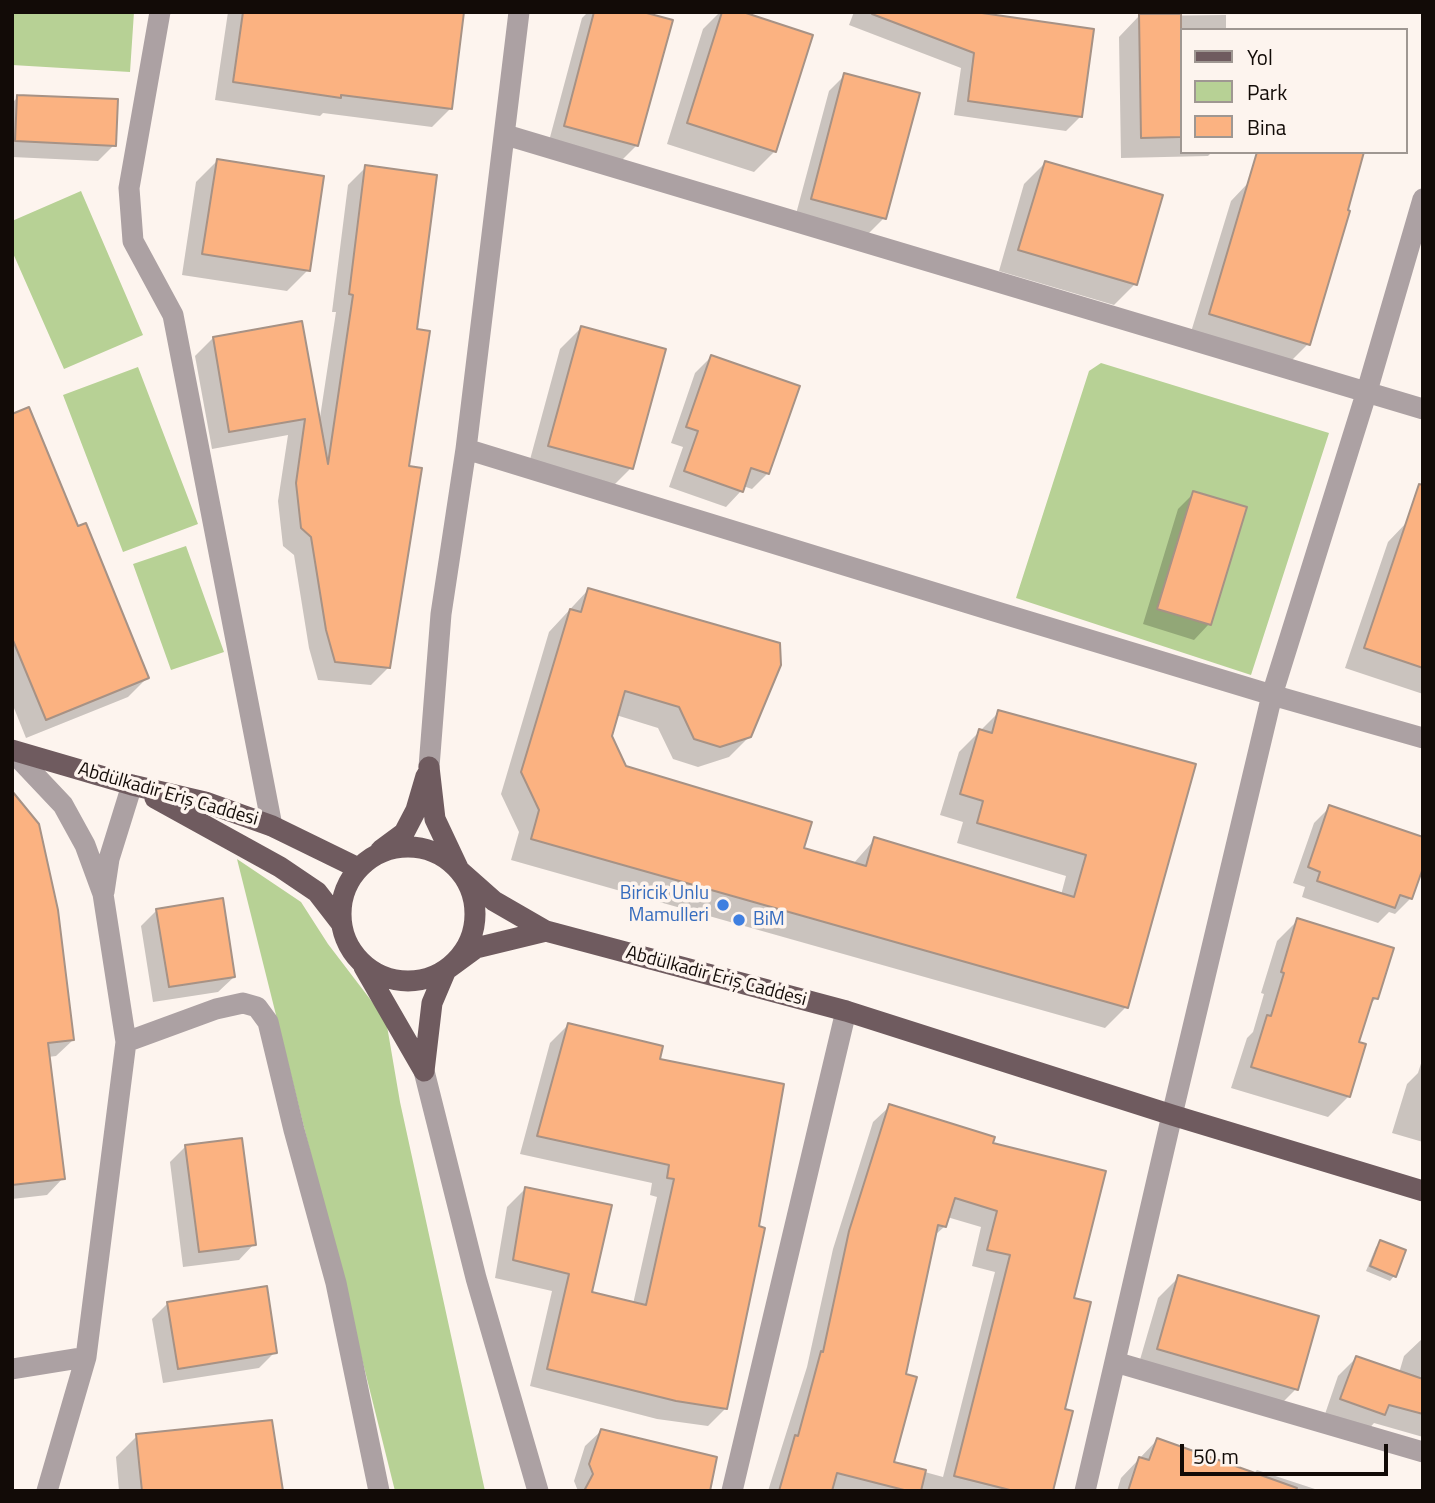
<!DOCTYPE html>
<html>
<head>
<meta charset="utf-8">
<style>
  body { margin:0 }
  #map { position:relative; width:1435px; height:1503px; overflow:hidden; background:#fdf4ee; font-family:"Titillium Web",sans-serif }
  canvas { display:block }
  .frame { position:absolute; inset:0; border:14px solid #120b07; pointer-events:none }
  .legend { position:absolute; left:1180px; top:28px; width:228px; height:126px; box-sizing:border-box; background:#fdf4ee; border:2px solid #9f9792; margin:0; padding:9px 12px; list-style:none; font-size:21px; color:#120b07 }
  .legend li { display:flex; align-items:center; gap:14px; height:35px }
  .legend b { width:35px; border:2px solid #9f9792 }
  .scale { position:absolute; left:1180px; top:1444px; width:208px; height:32px; box-sizing:border-box; border:4px solid #120b07; border-top:0; padding-left:9px; font-size:21px; line-height:24px; white-space:nowrap; color:#120b07; -webkit-text-stroke:5px #fdf4ee; paint-order:stroke }
</style>
</head>
<body>
<div id="map">
<canvas width="1435" height="1503"></canvas>
<div class="frame"></div>
<ul class="legend">
<li><b style="height:9px;background:#6f5b5f"></b>Yol</li>
<li><b style="height:19px;background:#b7d195"></b>Park</li>
<li><b style="height:19px;background:#fbb281"></b>Bina</li>
</ul>
<div class="scale">50 m</div>
</div>
<script>
const c = document.querySelector('canvas').getContext('2d');
c.lineJoin = 'round';
function fillPath(path, color) {
  c.fillStyle = color;
  c.fill(path, 'evenodd');
}
function toPath(rows) {
  const path = new Path2D();
  for (const r of rows) {
    if (r.length === 3) {
      path.moveTo(r[0] + r[2], r[1]);
      path.arc(r[0], r[1], r[2], 0, 2 * Math.PI);
      continue;
    }
    path.moveTo(r[0], r[1]);
    for (let i = 2; i < r.length; i += 2) path.lineTo(r[i], r[i + 1]);
  }
  return path;
}
function trace(path, color, width, dash) {
  c.strokeStyle = color;
  c.lineWidth = width;
  c.lineCap = dash ? 'butt' : 'round';
  c.setLineDash(dash || []);
  c.stroke(path);
}
function drawText(font, color, halo, rows, align = 'center') {
  c.font = font + ' "Titillium Web",sans-serif';
  c.lineWidth = 7;
  c.setLineDash([]);
  c.textBaseline = 'middle';
  c.strokeStyle = halo;
  c.fillStyle = color;
  for (const [text, x, y, turn = 0] of rows) {
    c.save();
    c.translate(x, y);
    c.rotate((+turn || 0) * Math.PI / 180);
    c.textAlign = isNaN(turn) ? turn : align;
    if (halo) c.strokeText(text, 0, 0);
    c.fillText(text, 0, 0);
    c.restore();
  }
}
fillPath(toPath([
  [12,12,134,12,130,72,12,65],
  [81,191,143,335,64,369,12,251,12,221],
  [1101,363,1329,433,1251,675,1016,598,1089,371],
  [138,367,198,524,123,552,63,395],
  [186,546,224,652,171,670,133,564],
  [237,859,301,902,328,944,386,1020,400,1102,485,1491,395,1491]
]), '#b7d195');
fillPath(toPath([
  [228,12,462,12,450,109,432,127,323,113,320,116,215,100],
  [588,12,637,12,637,145,621,161,549,141,582,18],
  [720,12,737,12,775,151,754,172,667,144,703,29],
  [854,12,962,12,1080,117,1066,131,954,115,961,68,849,25],
  [1226,15,1226,30,1181,30,1181,152,1212,152,1208,156,1121,158,1119,37,1139,16],
  [845,75,884,218,868,234,796,214,829,91],
  [18,97,114,145,98,161,12,157,12,103],
  [217,161,308,270,287,291,182,275,196,182],
  [1045,163,1135,284,1114,305,999,271,1024,184],
  [366,167,415,331,407,468,389,667,371,685,318,680,309,648,294,555,283,546,278,501,288,435,212,449,195,356,213,338,319,424,336,312,332,312,348,185],
  [1249,182,1308,344,1289,363,1191,332,1231,201],
  [581,328,631,468,610,489,528,467,560,349],
  [711,357,768,473,752,489,743,486,741,491,726,507,669,487,683,447,671,443,695,373],
  [12,416,77,528,147,678,128,697,26,738,12,703],
  [1194,493,1209,624,1194,640,1143,624,1178,509],
  [1407,522,1423,527,1423,694,1345,668,1388,542],
  [588,590,750,736,729,757,698,767,673,759,658,728,616,715,610,736,625,768,802,849,853,864,875,839,1061,895,1066,876,957,843,963,822,940,815,959,752,999,712,1194,766,1126,1007,1105,1028,511,860,519,832,501,794,549,632],
  [12,798,73,1040,56,1056,48,1057,63,1178,47,1195,12,1199],
  [1330,807,1411,898,1395,914,1389,912,1378,923,1302,897,1305,887,1293,883,1314,823],
  [157,910,234,977,218,992,153,1002,141,926],
  [1298,920,1376,998,1369,1006,1357,1043,1349,1096,1328,1117,1231,1088,1247,1038,1253,1032,1264,994,1261,993,1277,941],
  [568,1025,658,1061,726,1408,708,1426,657,1419,530,1386,552,1291,495,1278,507,1207,525,1189,590,1294,633,1304,657,1197,650,1195,652,1183,520,1154,550,1043],
  [1423,1057,1423,1142,1392,1133,1407,1084,1418,1073],
  [890,1106,991,1144,1072,1299,1063,1410,1051,1491,768,1491,807,1367,833,1249,873,1122],
  [947,1217,981,1227,972,1266,995,1272,943,1477,892,1463,904,1376,934,1236,944,1227],
  [186,1146,254,1244,239,1260,183,1267,170,1162],
  [1381,1242,1394,1276,1390,1281,1366,1271,1376,1247],
  [1179,1277,1296,1389,1275,1410,1137,1370,1158,1298],
  [168,1303,275,1352,259,1368,163,1383,152,1319],
  [1423,1338,1423,1437,1374,1423,1366,1432,1324,1417,1338,1376,1356,1358,1399,1373,1404,1356],
  [601,1431,708,1491,578,1491,574,1481,585,1446],
  [137,1436,282,1491,119,1491,116,1457],
  [1157,1440,1253,1474,1257,1470,1321,1491,1117,1491,1121,1478]
]), '#0003');
const building = toPath([
  [243,12,464,12,452,109,341,95,341,98,233,82,243,12],
  [594,12,643,12,673,20,638,146,564,126,594,12],
  [722,12,743,12,813,35,776,152,687,123,722,12],
  [872,12,975,12,1094,29,1082,117,968,101,974,53,872,14,872,12],
  [1139,14,1181,14,1181,137,1141,138,1139,14],
  [844,73,920,93,886,219,811,199,844,73],
  [17,95,118,99,116,146,15,141,17,95],
  [1257,152,1364,152,1348,210,1350,211,1310,345,1209,314,1257,152],
  [217,159,324,176,310,271,202,254,217,159],
  [1045,161,1163,195,1137,285,1018,250,1045,161],
  [365,165,437,175,417,329,430,331,409,466,422,468,390,668,335,662,326,630,311,537,301,528,296,483,305,419,229,432,213,337,302,321,328,464,353,295,349,294,365,165],
  [581,326,666,349,633,469,548,446,581,326],
  [711,355,800,386,769,474,751,468,743,492,684,471,698,431,686,427,711,355],
  [29,407,78,526,86,523,149,678,46,720,12,638,12,414,29,407],
  [1419,484,1423,485,1423,668,1364,648,1419,484],
  [1193,491,1247,507,1211,625,1157,609,1193,491],
  [588,588,780,643,781,665,751,737,720,747,694,739,679,707,625,691,612,736,626,766,812,822,804,848,866,866,874,837,1074,897,1086,855,977,823,983,801,960,794,979,729,992,733,998,710,1196,764,1128,1008,531,839,539,810,521,772,570,609,581,612,588,588],
  [12,791,39,824,58,910,74,1040,48,1043,65,1179,12,1185,12,791],
  [1329,805,1423,837,1423,868,1412,899,1400,895,1395,908,1317,881,1320,872,1308,867,1329,805],
  [223,898,235,977,169,987,156,909,223,898],
  [1297,918,1394,948,1378,999,1373,998,1359,1042,1366,1044,1350,1097,1251,1067,1267,1015,1271,1016,1284,973,1281,972,1297,918],
  [568,1023,663,1046,660,1059,784,1084,759,1226,765,1228,727,1409,676,1401,547,1369,569,1274,513,1260,525,1187,612,1205,592,1292,646,1305,674,1179,667,1178,669,1165,537,1136,568,1023],
  [889,1104,995,1137,993,1143,1106,1171,1074,1298,1091,1302,1065,1409,1073,1411,1053,1491,1014,1491,954,1476,1010,1255,987,1250,997,1211,955,1198,946,1227,938,1225,906,1374,917,1377,894,1462,926,1470,921,1491,908,1491,837,1473,832,1491,779,1491,795,1435,798,1436,821,1351,823,1352,849,1231,889,1104],
  [242,1138,256,1245,199,1252,185,1145,242,1138],
  [1380,1240,1406,1250,1396,1277,1370,1266,1380,1240],
  [1178,1275,1319,1316,1298,1390,1157,1349,1178,1275],
  [267,1286,277,1353,178,1369,167,1302,267,1286],
  [1356,1356,1423,1379,1423,1414,1389,1405,1385,1415,1340,1399,1356,1356],
  [272,1420,283,1491,142,1491,136,1434,272,1420],
  [601,1429,717,1457,710,1491,584,1491,593,1474,589,1464,601,1429],
  [1157,1438,1297,1488,1296,1491,1128,1491,1139,1457,1149,1460,1157,1438]
]);
fillPath(building, '#fbb281');
trace(building, '#a79285', 2);
trace(toPath([
  [160,12,129,188,133,241,173,315,272,826],
  [506,135,1423,409],
  [466,449,994,611,1272,695,1423,738],
  [12,751,63,805,85,845,103,894,126,1042,86,1357,47,1491],
  [429,767,441,614,466,449,519,12],
  [104,892,109,859,132,785],
  [126,1042,216,1009,243,1003,257,1007,268,1022,294,1130,336,1283,379,1491],
  [424,1071,476,1278,538,1491],
  [1115,1362,1423,1452],
  [12,1369,86,1357],
  [732,1491,846,1011],
  [1085,1491,1172,1115,1272,695,1367,391,1423,199]
]), '#aca1a3', 21);
trace(toPath([
  [12,750,132,785,205,802,272,826,358,868],
  [429,767,435,819,459,870,494,901,546,931,846,1011,1172,1115,1423,1191],
  [155,798,280,867,317,892,341,923],
  [408,914,67],
  [381,850,404,833,416,810,426,776],
  [364,967,424,1071],
  [424,1071,432,1003,446,970,476,948,546,931]
]), '#6f5b5f', 21);
for (const [x, y, r, color] of [
  [723,905,7,"#3f7fe0"],
  [739,920,7,"#3f7fe0"]
]) {
  const dot = new Path2D();
  dot.arc(x, y, r, 0, 2 * Math.PI);
  c.fillStyle = color;
  c.fill(dot);
  trace(dot, '#fdf4ee', 2.5);
}
drawText('19px', '#120b07', '#fdf4ee', [
  ["Abdülkadir Eriş Caddesi",168,795,16],
  ["Abdülkadir Eriş Caddesi",716,977,15]
]);
drawText('19px', '#366cbe', '#fdf4ee', [
  ["Biricik Unlu",709,894],
  ["Mamulleri",709,916],
  ["BiM",753,920,"left"]
], 'right');
</script>
</body>
</html>
